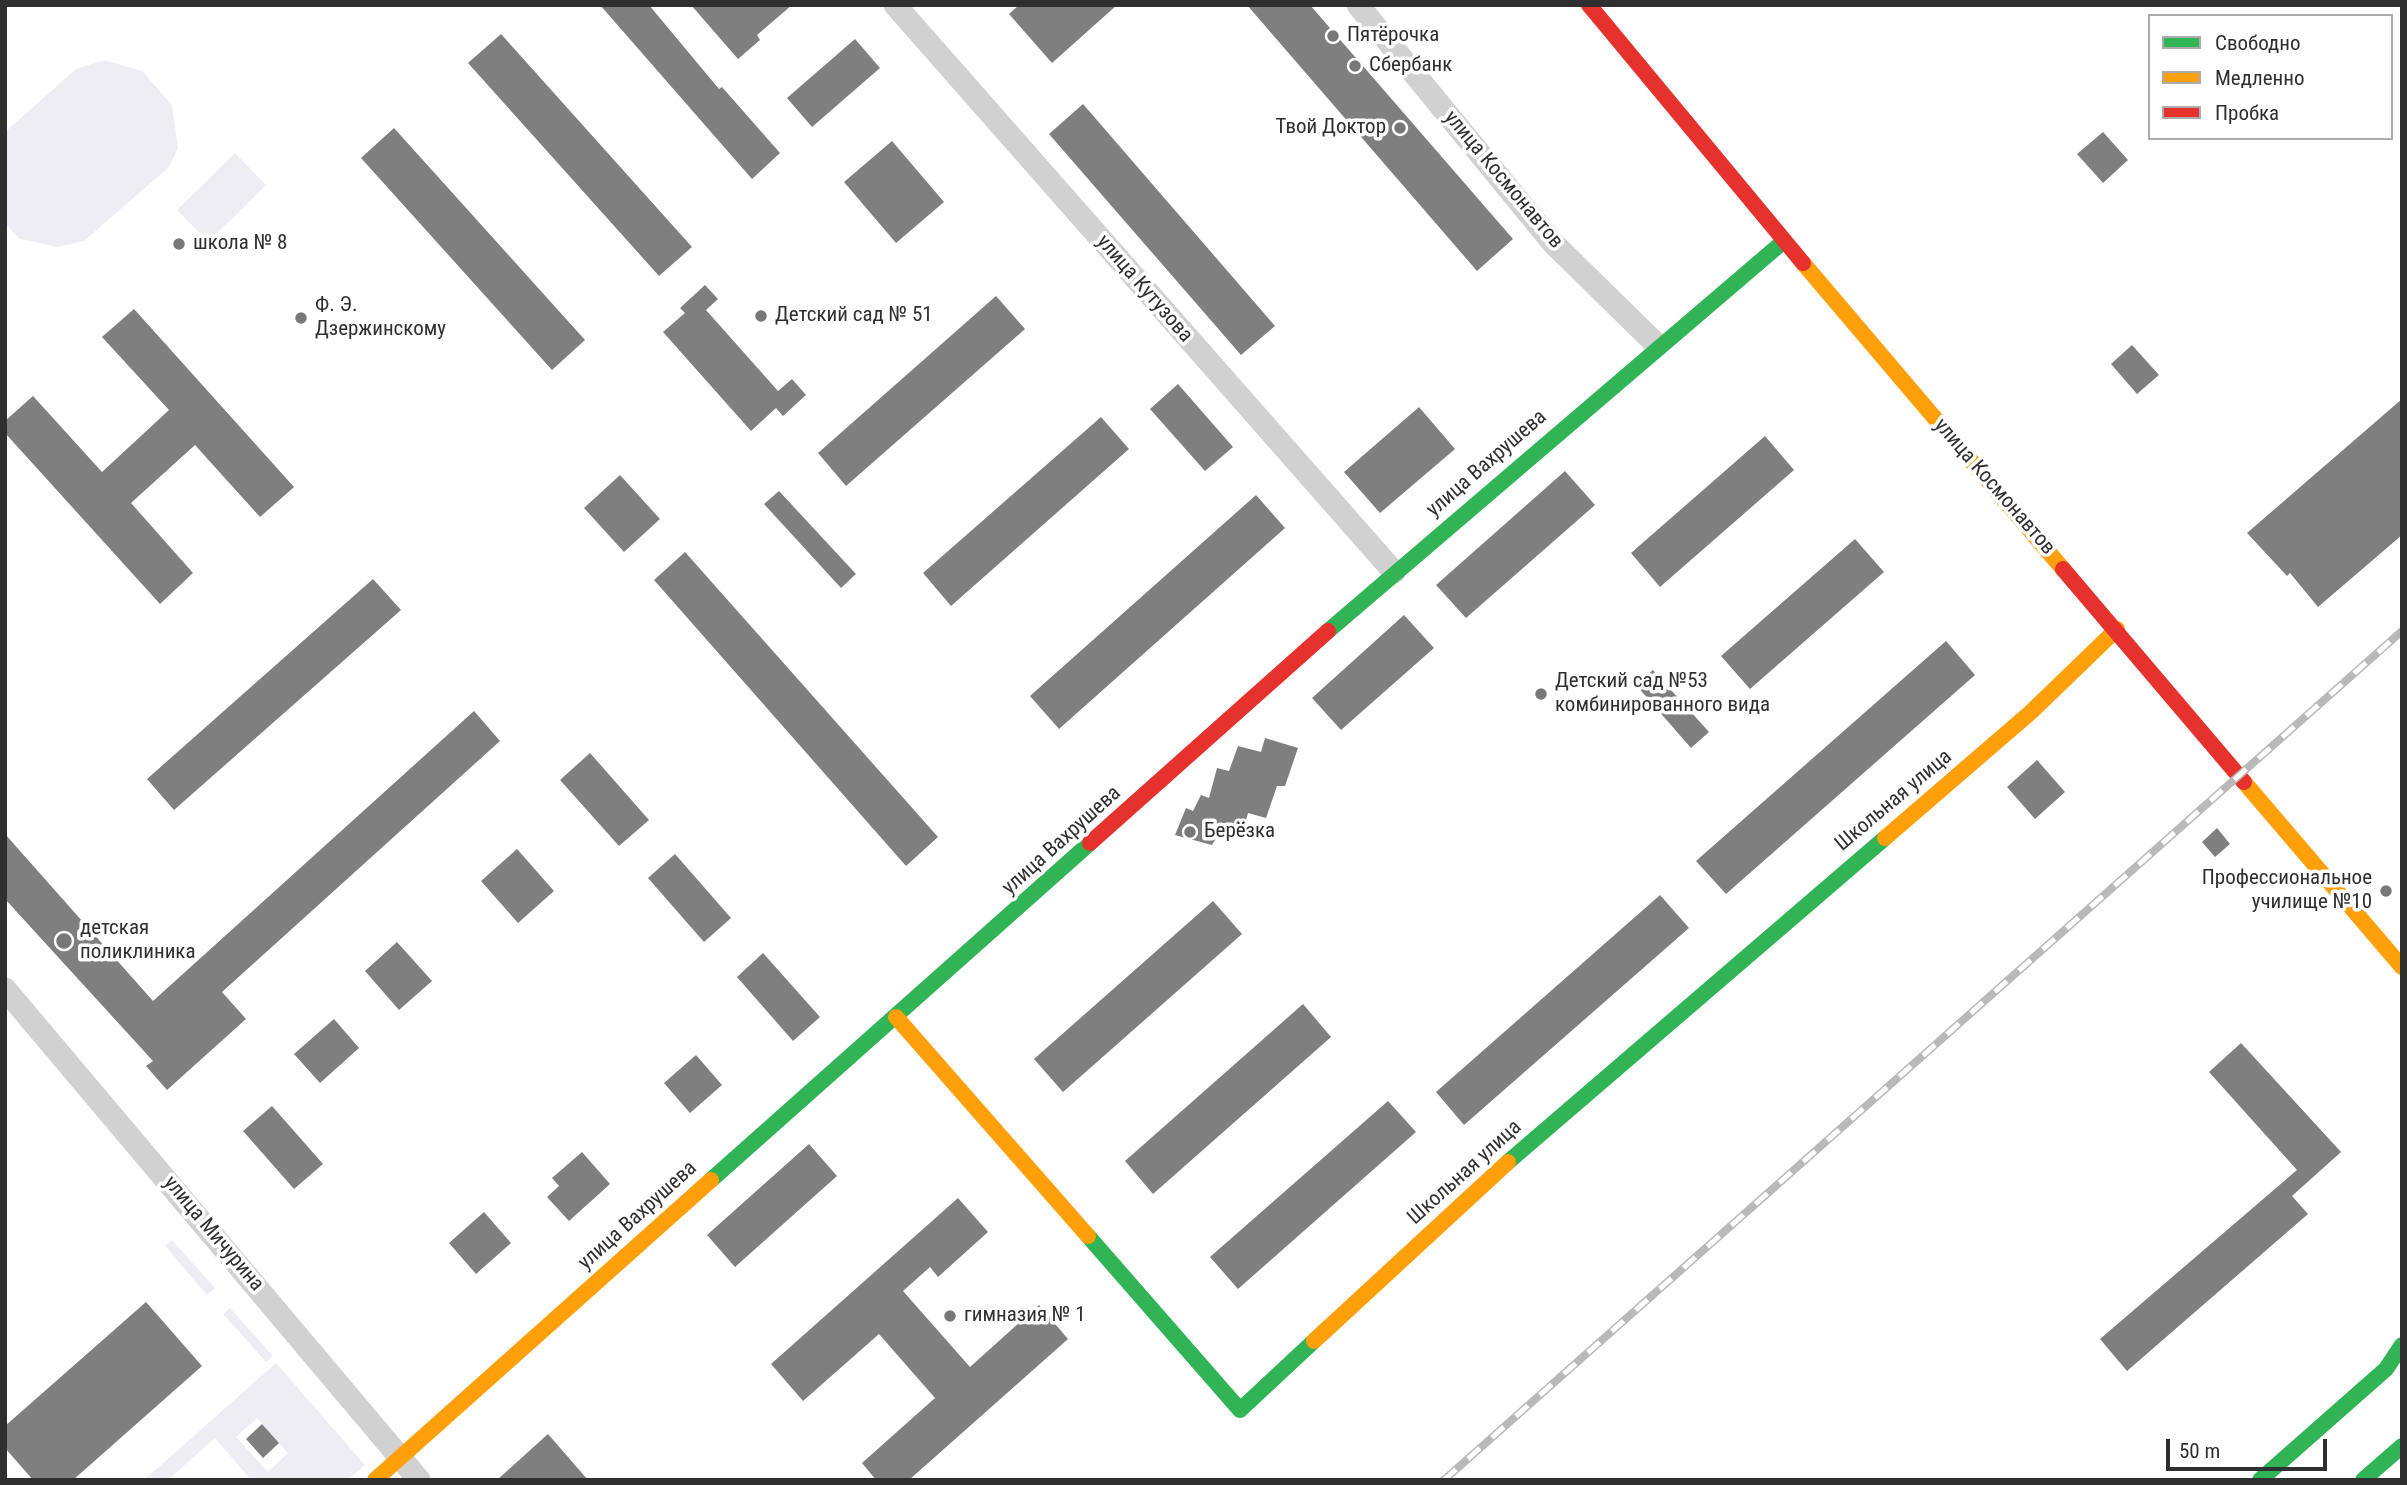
<!DOCTYPE html>
<html>
<head>
<meta charset="utf-8">
<style>
  body { margin:0 }
  #map { position:relative; width:2407px; height:1485px; overflow:hidden; background:#fff; font-family:"Roboto Condensed",sans-serif }
  canvas { display:block }
  .frame { position:absolute; inset:0; border:7px solid #2f2f2f; pointer-events:none }
  .legend { position:absolute; left:2148px; top:14px; width:245px; height:126px; box-sizing:border-box; background:#fff; border:2px solid #acacac; margin:0; padding:9px 12px; list-style:none; font-size:21px; color:#2f2f2f }
  .legend li { display:flex; align-items:center; gap:14px; height:35px }
  .legend b { width:35px; border:2px solid #acacac }
  .scale { position:absolute; left:2166px; top:1439px; width:161px; height:32px; box-sizing:border-box; border:4px solid #2f2f2f; border-top:0; padding-left:9px; font-size:21px; line-height:24px; white-space:nowrap; color:#2f2f2f; -webkit-text-stroke:5px #fff; paint-order:stroke }
</style>
</head>
<body>
<div id="map">
<canvas width="2407" height="1485"></canvas>
<div class="frame"></div>
<ul class="legend">
<li><b style="height:9px;background:#30b455"></b>Свободно</li>
<li><b style="height:9px;background:#ff9f0a"></b>Медленно</li>
<li><b style="height:9px;background:#e5322d"></b>Пробка</li>
</ul>
<div class="scale">50 m</div>
</div>
<script>
const c = document.querySelector('canvas').getContext('2d');
c.lineJoin = 'round';
function fillPath(path, color) {
  c.fillStyle = color;
  c.fill(path, 'evenodd');
}
function toPath(rows) {
  const path = new Path2D();
  for (const r of rows) {
    path.moveTo(r[0], r[1]);
    for (let i = 2; i < r.length; i += 2) path.lineTo(r[i], r[i + 1]);
  }
  return path;
}
function trace(path, color, width, dash) {
  c.strokeStyle = color;
  c.lineWidth = width;
  c.lineCap = dash ? 'butt' : 'round';
  c.setLineDash(dash || []);
  c.stroke(path);
}
function drawText(font, color, halo, rows, align = 'center') {
  c.font = font + ' "Roboto Condensed",sans-serif';
  c.lineWidth = 7;
  c.setLineDash([]);
  c.textBaseline = 'middle';
  c.strokeStyle = halo;
  c.fillStyle = color;
  for (const [text, x, y, turn = 0] of rows) {
    c.save();
    c.translate(x, y);
    c.rotate((+turn || 0) * Math.PI / 180);
    c.textAlign = isNaN(turn) ? turn : align;
    if (halo) c.strokeText(text, 0, 0);
    c.fillText(text, 0, 0);
    c.restore();
  }
}
fillPath(toPath([
  [104,60,142,71,172,105,178,148,169,167,84,241,58,247,20,239,5,223,5,132,76,69],
  [235,153,266,185,208,242,177,210],
  [172,1240,215,1288,207,1295,165,1246],
  [230,1308,273,1356,266,1362,223,1314],
  [276,1363,365,1465,348,1480,251,1480,215,1438,168,1480,144,1480],
  [257,1418,288,1453,268,1472,236,1437]
]), '#eeedf4');
fillPath(toPath([
  [600,5,649,5,719,89,722,87,780,153,752,179],
  [691,5,792,5,757,35,760,40,738,59],
  [1019,5,1117,5,1052,63,1009,14],
  [1247,5,1310,5,1513,239,1477,271],
  [501,34,692,247,659,276,468,63],
  [855,39,880,68,812,127,787,98],
  [1083,104,1275,326,1241,355,1049,134],
  [394,128,585,340,552,370,361,158],
  [2103,132,2128,160,2103,183,2077,154],
  [892,141,944,202,896,243,844,182],
  [705,285,718,299,706,310,778,391,792,379,806,395,783,416,776,408,751,431,663,332,685,313,680,308],
  [996,296,1025,329,846,486,818,453],
  [134,309,294,487,260,517,195,445,131,503,193,573,160,604,5,433,5,421,33,396,102,472,169,410,102,337],
  [2132,345,2159,375,2137,394,2111,364],
  [1178,384,1233,447,1205,471,1150,409],
  [2402,399,2402,535,2318,607,2290,573,2287,576,2247,533],
  [1419,407,1455,449,1380,513,1344,472],
  [1101,417,1129,449,951,606,923,573],
  [1765,436,1794,470,1660,587,1631,553],
  [1565,471,1595,505,1466,618,1436,585],
  [620,475,660,519,624,552,584,508],
  [779,491,856,574,841,588,764,504],
  [1256,495,1285,528,1059,729,1030,696],
  [1855,539,1884,572,1750,689,1721,656],
  [685,552,938,837,906,866,654,580],
  [373,579,401,610,174,810,147,779],
  [1404,615,1434,648,1341,730,1312,698],
  [1946,641,1975,675,1726,894,1696,861],
  [1653,670,1709,732,1691,748,1636,685],
  [474,711,500,741,222,992,246,1019,167,1090,146,1066,153,1061,5,899,5,834,153,1001],
  [1265,738,1298,748,1285,786,1277,786,1266,818,1248,813,1243,832,1222,828,1212,845,1175,835,1186,808,1193,811,1201,795,1209,798,1217,768,1229,771,1238,746,1261,752],
  [590,753,649,820,619,846,560,780],
  [2037,760,2065,792,2035,819,2007,787],
  [2217,828,2230,844,2215,857,2202,842],
  [517,849,554,891,518,923,481,881],
  [675,854,731,918,704,942,648,878],
  [1660,895,1689,928,1464,1125,1436,1092],
  [1213,901,1242,934,1063,1092,1034,1059],
  [397,942,432,981,399,1010,365,971],
  [763,953,820,1017,793,1041,737,977],
  [1303,1004,1331,1037,1153,1194,1125,1161],
  [334,1019,359,1048,320,1083,294,1054],
  [2241,1043,2341,1152,2292,1196,2308,1214,2127,1371,2100,1339,2297,1170,2209,1072],
  [696,1055,722,1085,690,1113,664,1083],
  [1388,1101,1416,1132,1238,1289,1210,1257],
  [272,1106,323,1164,294,1189,243,1131],
  [809,1144,837,1176,735,1267,707,1235],
  [582,1152,610,1184,569,1221,547,1197,559,1186,552,1178],
  [958,1198,988,1232,938,1277,930,1267,903,1291,970,1367,1039,1305,1068,1339,909,1480,876,1480,862,1463,935,1398,879,1334,803,1401,771,1364],
  [484,1212,511,1243,476,1274,449,1243],
  [146,1302,202,1366,73,1480,33,1480,5,1448,5,1426],
  [262,1424,279,1443,263,1458,246,1439],
  [548,1434,588,1480,497,1480]
]), '#7f7f7f');
trace(toPath([
  [895,5,1394,572],
  [1358,5,1553,243,1657,345],
  [5,989,419,1480]
]), '#d1d1d1', 23);
trace(toPath([
  [1328,631,1784,241],
  [1508,1162,1885,838],
  [711,1180,1090,843],
  [1088,1236,1240,1410,1314,1341],
  [2260,1480,2386,1369,2402,1345],
  [2363,1480,2402,1446]
]), '#30b455', 16);
trace(toPath([
  [1803,263,2063,569],
  [2244,782,2402,967],
  [1885,838,2031,712,2117,629],
  [896,1017,1088,1236],
  [1314,1341,1508,1162],
  [375,1480,711,1180]
]), '#ff9f0a', 16);
trace(toPath([
  [1589,5,1803,263],
  [2063,569,2244,782],
  [1090,843,1328,631]
]), '#e5322d', 16);
const rail = toPath([
  [1444,1480,2402,631]
]);
trace(rail, '#b9b9b9', 8);
trace(rail, '#fff', 5, [16]);
for (const [x, y, r, color] of [
  [1333,36,7,"#787878"],
  [1355,66,7,"#787878"],
  [1400,128,7,"#787878"],
  [179,244,7,"#787878"],
  [761,316,7,"#787878"],
  [301,318,7,"#787878"],
  [1541,694,7,"#787878"],
  [1190,832,7,"#787878"],
  [2386,891,7,"#787878"],
  [64,941,9,"#787878"],
  [950,1316,7,"#787878"]
]) {
  const dot = new Path2D();
  dot.arc(x, y, r, 0, 2 * Math.PI);
  c.fillStyle = color;
  c.fill(dot);
  trace(dot, '#fff', 2.5);
}
drawText('21px', '#2f2f2f', '#fff', [
  ["Пятёрочка",1347,36],
  ["Сбербанк",1369,66],
  ["Твой Доктор",1386,128,"right"],
  ["школа № 8",193,244],
  ["Ф. Э.",315,306],
  ["Дзержинскому",315,330],
  ["Детский сад № 51",775,316],
  ["Детский сад №53",1555,682],
  ["комбинированного вида",1555,706],
  ["Берёзка",1204,832],
  ["Профессиональное",2372,879,"right"],
  ["училище №10",2372,903,"right"],
  ["детская",80,929],
  ["поликлиника",80,953],
  ["гимназия № 1",964,1316]
], 'left');
drawText('21px', '#2f2f2f', '#fff', [
  ["улица Космонавтов",1503,180,50],
  ["улица Кутузова",1144,289,49],
  ["улица Вахрушева",1487,464,-41],
  ["улица Космонавтов",1994,487,49],
  ["Школьная улица",1894,801,-40],
  ["улица Вахрушева",1062,841,-42],
  ["Школьная улица",1465,1173,-42],
  ["улица Вахрушева",638,1216,-42],
  ["улица Мичурина",213,1234,50]
]);
</script>
</body>
</html>
